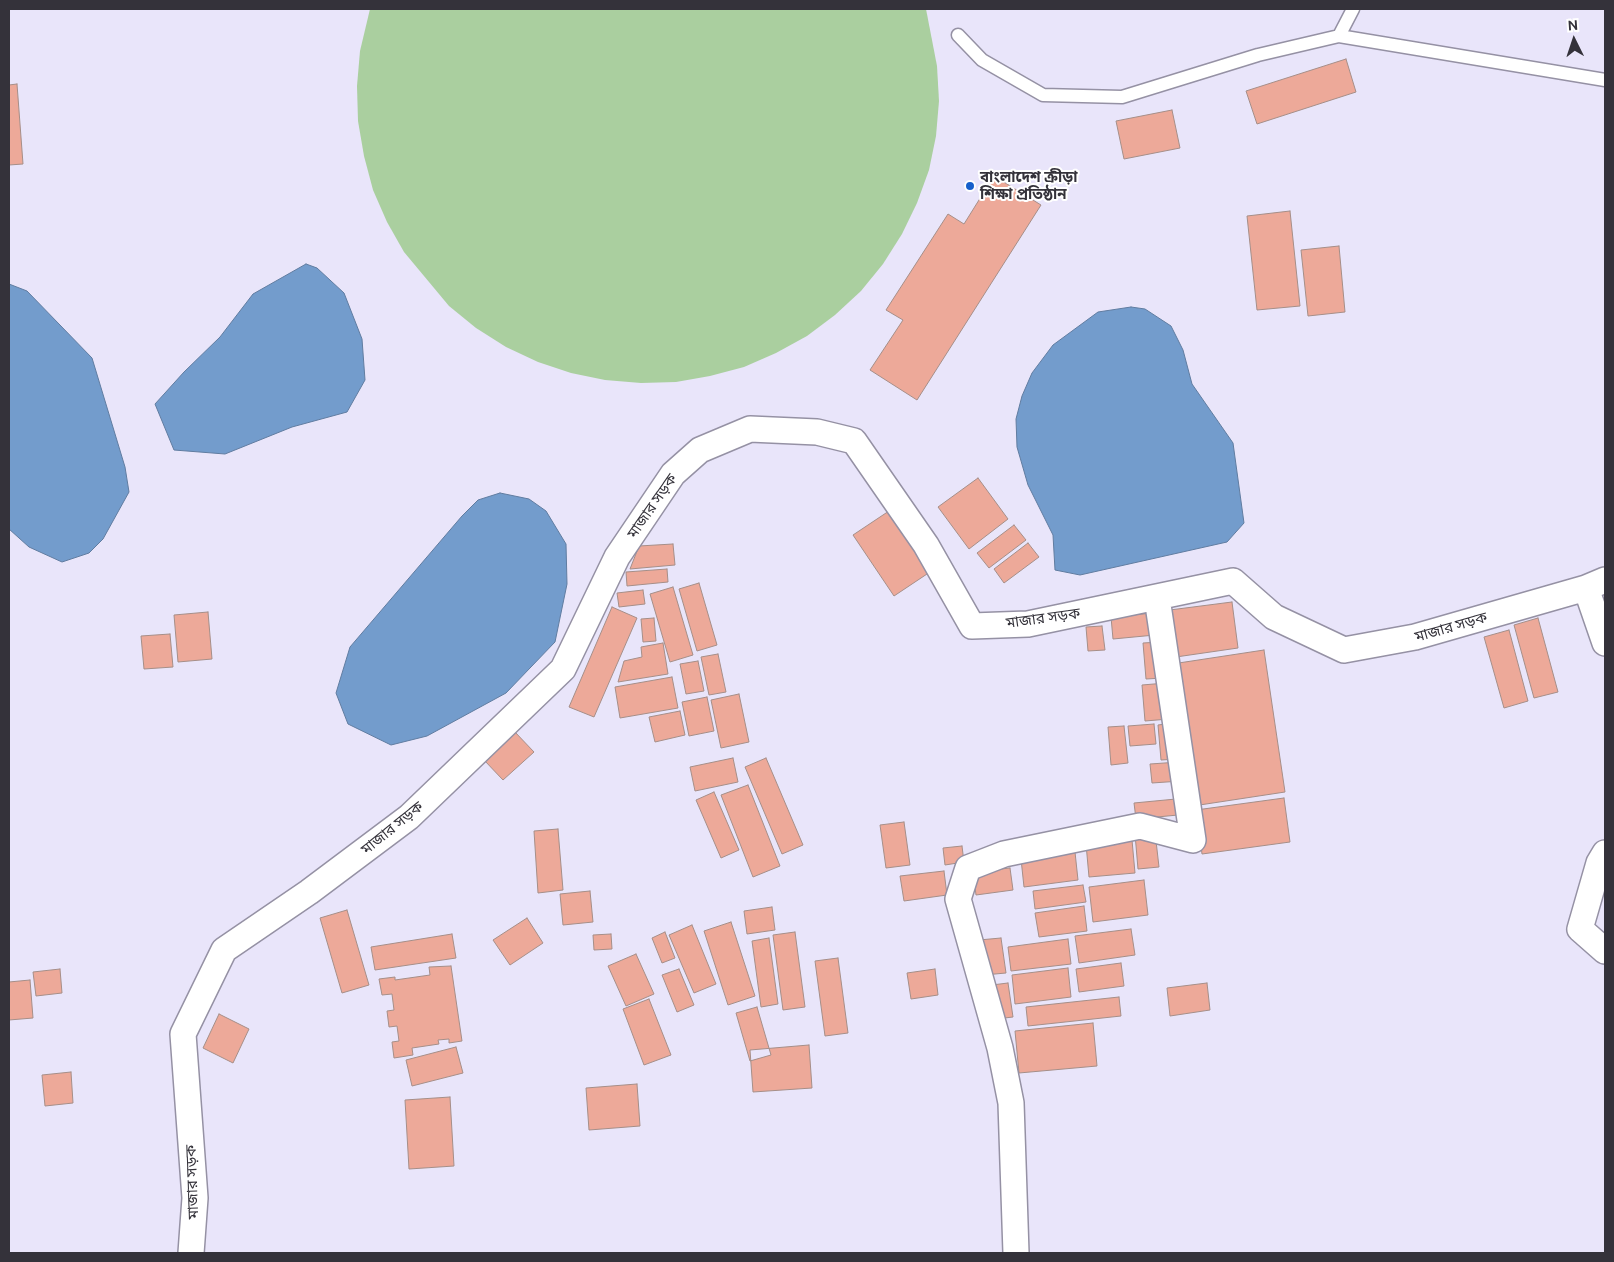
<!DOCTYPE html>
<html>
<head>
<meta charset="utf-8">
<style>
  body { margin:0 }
  #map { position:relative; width:1614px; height:1262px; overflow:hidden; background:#e9e5fa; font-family:Ubuntu,sans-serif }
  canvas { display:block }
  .frame { position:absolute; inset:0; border:10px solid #34323a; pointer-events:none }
  .north { position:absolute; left:1549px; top:15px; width:50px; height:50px; -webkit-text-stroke:4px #fff; paint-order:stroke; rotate:356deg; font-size:14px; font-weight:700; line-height:20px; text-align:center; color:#34323a }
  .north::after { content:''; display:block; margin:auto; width:18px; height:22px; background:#34323a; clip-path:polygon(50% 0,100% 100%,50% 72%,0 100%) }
</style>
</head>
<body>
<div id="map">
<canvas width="1614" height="1262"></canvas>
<div class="frame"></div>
<div class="north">N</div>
</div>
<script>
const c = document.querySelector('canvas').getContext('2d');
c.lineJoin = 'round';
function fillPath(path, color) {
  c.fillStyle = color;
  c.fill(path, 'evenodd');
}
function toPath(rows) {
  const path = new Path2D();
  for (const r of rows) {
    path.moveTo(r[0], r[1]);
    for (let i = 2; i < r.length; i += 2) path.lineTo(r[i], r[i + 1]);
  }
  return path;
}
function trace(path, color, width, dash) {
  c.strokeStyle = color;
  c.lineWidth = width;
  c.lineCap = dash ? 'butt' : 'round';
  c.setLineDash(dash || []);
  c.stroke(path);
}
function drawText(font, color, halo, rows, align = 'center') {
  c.font = font + ' Ubuntu,"Noto Sans Bengali",sans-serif';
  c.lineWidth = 4;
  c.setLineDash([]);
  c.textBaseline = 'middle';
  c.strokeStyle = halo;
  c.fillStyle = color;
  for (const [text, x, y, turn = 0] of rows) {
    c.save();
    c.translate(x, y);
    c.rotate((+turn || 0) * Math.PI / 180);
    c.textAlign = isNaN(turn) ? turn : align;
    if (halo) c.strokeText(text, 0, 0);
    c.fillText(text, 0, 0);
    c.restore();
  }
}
fillPath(toPath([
  [370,9,926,9,937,66,939,101,936,136,929,170,917,203,902,234,883,264,861,291,835,315,807,336,776,353,744,367,710,376,676,382,641,383,605,380,571,373,538,362,506,347,476,328,449,306,404,252,387,222,373,190,364,156,358,121,357,86,360,51]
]), '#aacf9f');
const water = toPath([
  [306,264,317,268,344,293,362,339,365,380,347,412,292,427,225,454,174,450,155,404,184,372,220,337,253,294,306,264],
  [9,284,27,291,92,358,125,467,129,492,103,539,89,553,62,562,29,547,9,529,9,284],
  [1131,307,1145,309,1171,326,1183,350,1192,384,1233,443,1244,523,1227,542,1080,575,1055,570,1053,535,1028,485,1017,447,1016,419,1022,396,1032,373,1053,345,1098,312,1131,307],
  [500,493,529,499,546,511,566,544,567,584,555,642,506,693,427,736,391,745,348,724,336,693,350,647,462,516,478,500,500,493]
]);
fillPath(water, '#739ccc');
trace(water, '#607ca0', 1);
const building = toPath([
  [1346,59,1356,92,1257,124,1246,91,1346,59],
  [17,84,23,164,9,165,9,85,17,84],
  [1172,110,1180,148,1124,159,1116,121,1172,110],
  [994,176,1041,205,917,400,870,370,903,320,886,310,948,214,964,224,994,176],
  [1290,211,1300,306,1257,310,1247,216,1290,211],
  [1339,246,1345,312,1308,316,1301,250,1339,246],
  [978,478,1008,519,969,549,938,507,978,478],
  [892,509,933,570,894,596,853,535,892,509],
  [1014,525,1026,540,989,568,977,553,1014,525],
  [1028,543,1039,557,1004,583,994,569,1028,543],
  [673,544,675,565,630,569,639,546,673,544],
  [667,569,668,582,627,586,626,572,667,569],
  [699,583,717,645,697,651,679,589,699,583],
  [673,587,693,655,670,662,650,594,673,587],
  [643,590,645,604,619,607,617,593,643,590],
  [1232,602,1238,648,1169,658,1162,611,1232,602],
  [612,607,637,618,594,717,569,707,612,607],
  [208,612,212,659,178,662,174,615,208,612],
  [1153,613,1155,635,1113,639,1111,617,1153,613],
  [654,618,656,641,643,642,641,619,654,618],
  [1538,618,1558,692,1534,698,1514,625,1538,618],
  [1102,626,1105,650,1088,651,1086,627,1102,626],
  [1509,630,1528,701,1504,708,1484,637,1509,630],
  [170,634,173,667,144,669,141,636,170,634],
  [1160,642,1163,678,1146,679,1143,643,1160,642],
  [663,643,668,674,618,682,624,661,642,657,641,647,663,643],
  [1264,650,1285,792,1193,806,1172,664,1264,650],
  [718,654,726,692,709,695,701,657,718,654],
  [698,661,704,691,686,694,680,664,698,661],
  [672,677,678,708,620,718,615,687,672,677],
  [1166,683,1169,719,1145,721,1142,685,1166,683],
  [739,694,749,742,721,748,711,700,739,694],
  [707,697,714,731,689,736,682,702,707,697],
  [680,711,685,735,655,742,649,717,680,711],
  [1173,723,1177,759,1161,760,1158,725,1173,723],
  [1154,724,1156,744,1130,746,1128,726,1154,724],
  [1124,726,1128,763,1111,765,1108,727,1124,726],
  [514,731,534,752,503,780,484,760,514,731],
  [733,758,738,782,695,791,690,767,733,758],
  [766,758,803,845,782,854,745,767,766,758],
  [1179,762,1181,781,1152,783,1150,764,1179,762],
  [748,785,780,866,753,877,721,795,748,785],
  [714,792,739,850,721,858,696,800,714,792],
  [1284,798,1290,842,1202,854,1196,810,1284,798],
  [1176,799,1178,815,1136,819,1134,803,1176,799],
  [904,822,910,865,886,868,880,825,904,822],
  [558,829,563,890,538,893,534,831,558,829],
  [1155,832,1159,867,1138,869,1135,834,1155,832],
  [1132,840,1135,873,1089,877,1086,844,1132,840],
  [962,846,964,862,945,865,943,848,962,846],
  [1075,852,1078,880,1024,887,1021,859,1075,852],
  [1010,868,1013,890,976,895,973,872,1010,868],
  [944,871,947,895,904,901,900,876,944,871],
  [1144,880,1148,915,1093,922,1089,887,1144,880],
  [1083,885,1086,902,1035,909,1033,891,1083,885],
  [590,891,593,922,563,925,560,894,590,891],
  [1084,906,1087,931,1039,937,1035,913,1084,906],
  [772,907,775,930,747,934,744,911,772,907],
  [347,910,369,985,342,993,320,918,347,910],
  [527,918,543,943,510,965,493,940,527,918],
  [731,922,755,996,728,1005,704,931,731,922],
  [692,925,716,984,694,993,669,935,692,925],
  [1131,929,1135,955,1079,963,1075,936,1131,929],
  [665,932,675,958,662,963,652,938,665,932],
  [795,932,805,1007,783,1010,773,935,795,932],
  [452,934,456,958,375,970,371,947,452,934],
  [611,934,612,949,594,950,593,935,611,934],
  [769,938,778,1004,761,1007,752,941,769,938],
  [1001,938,1006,973,984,975,979,940,1001,938],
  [1068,939,1071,964,1011,971,1008,947,1068,939],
  [636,954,654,994,626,1006,608,966,636,954],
  [838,958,848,1033,825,1036,815,961,838,958],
  [1121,963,1124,986,1079,992,1076,969,1121,963],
  [451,966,462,1041,449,1043,449,1039,438,1040,439,1044,412,1048,413,1055,394,1058,392,1042,399,1041,397,1026,389,1027,387,1011,394,1010,392,994,382,995,379,979,395,977,395,980,430,975,429,967,451,966],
  [1068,968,1071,997,1015,1004,1012,975,1068,968],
  [60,969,62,993,36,996,33,972,60,969],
  [679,969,694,1005,677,1012,662,975,679,969],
  [935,969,938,995,911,999,907,973,935,969],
  [30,980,33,1018,9,1020,9,982,30,980],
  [1008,983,1013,1017,996,1019,992,985,1008,983],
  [1207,983,1210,1010,1170,1016,1167,988,1207,983],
  [1119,997,1121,1016,1028,1026,1026,1007,1119,997],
  [649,999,671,1055,644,1065,623,1009,649,999],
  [757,1007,771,1055,750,1061,736,1013,757,1007],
  [219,1014,249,1029,233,1063,203,1048,219,1014],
  [1093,1023,1097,1066,1019,1073,1015,1031,1093,1023],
  [809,1045,812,1088,753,1092,750,1050,809,1045],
  [456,1047,463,1073,412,1086,406,1060,456,1047],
  [71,1072,73,1103,45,1106,42,1075,71,1072],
  [637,1084,640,1126,589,1130,586,1088,637,1084],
  [450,1097,454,1166,409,1169,405,1100,450,1097]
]);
fillPath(building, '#eda999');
trace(building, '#a58e88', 1);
const service = toPath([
  [958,35,982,60,1043,95,1122,97,1258,55,1339,36,1353,9],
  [1339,36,1605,80]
]);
const minor = toPath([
  [1586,588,1605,643],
  [1605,853,1599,863,1580,929,1605,951],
  [191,1253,195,1198,183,1034,224,950,309,892,409,817,563,669,617,557,673,474,700,450,750,429,817,432,854,441,926,545,972,626,1028,624,1233,581,1274,617,1344,650,1415,637,1586,588,1605,580],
  [1016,1253,1011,1103,1000,1048,958,899,968,868,1004,854,1140,826,1193,840,1157,598]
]);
trace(service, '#9591a4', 15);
trace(minor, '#9591a4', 28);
trace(service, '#fff', 12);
trace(minor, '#fff', 25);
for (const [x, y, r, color] of [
  [970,186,5,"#1660cb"]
]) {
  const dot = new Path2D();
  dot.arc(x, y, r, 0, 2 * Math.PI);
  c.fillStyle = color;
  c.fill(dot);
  trace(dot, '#fff', 2);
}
drawText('bold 15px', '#34323a', '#fff', [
  ["বাংলাদেশ ক্রীড়া",980,177],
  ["শিক্ষা প্রতিষ্ঠান",980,194]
], 'left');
drawText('15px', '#34323a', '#fff', [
  ["মাজার সড়ক",652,506,-55],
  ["মাজার সড়ক",1043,618,-8],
  ["মাজার সড়ক",1451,627,-16],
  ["মাজার সড়ক",392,828,-39],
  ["মাজার সড়ক",192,1182,-92]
]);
</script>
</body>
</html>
